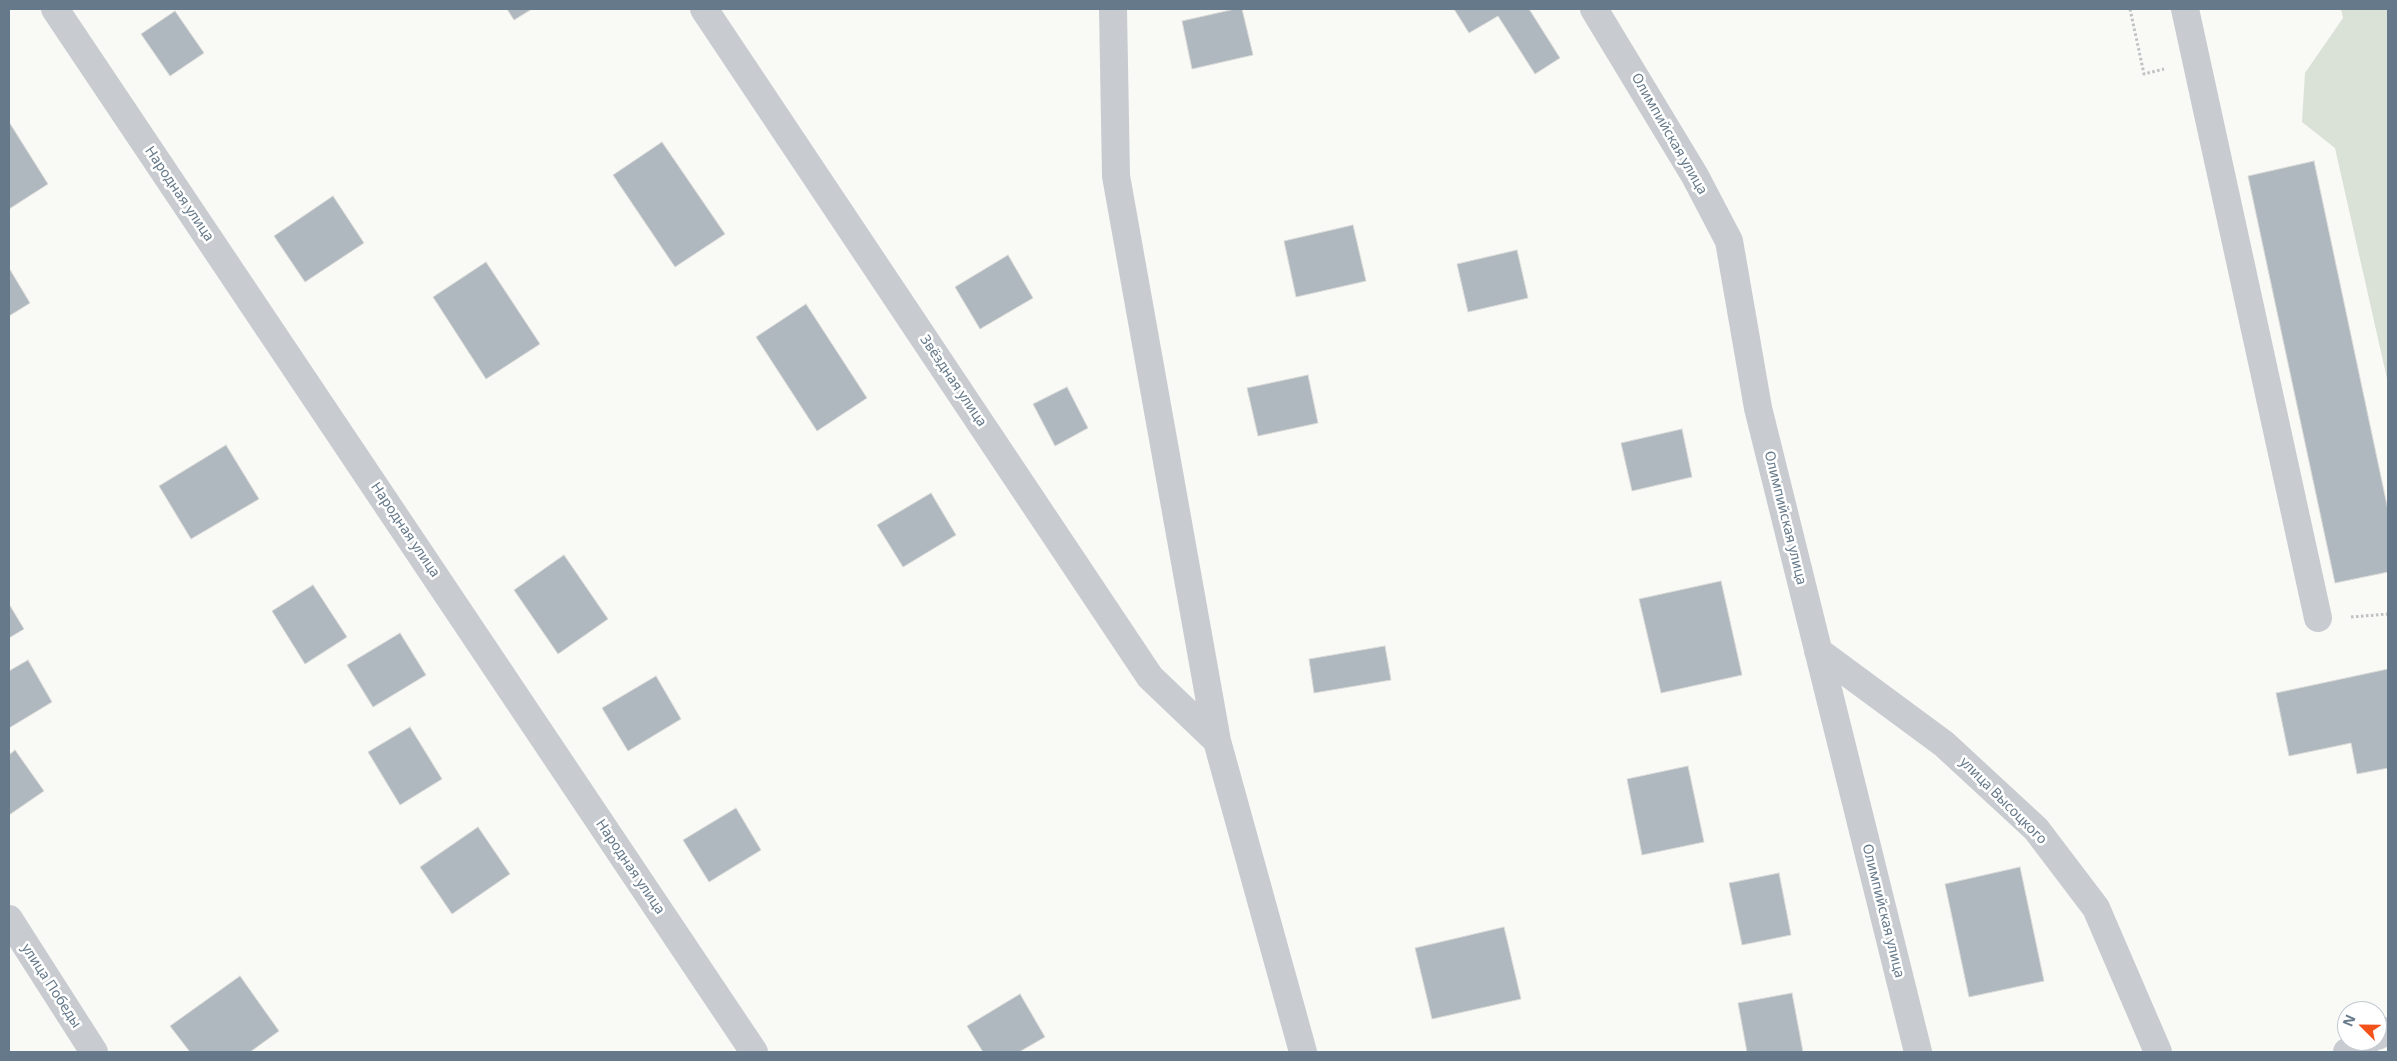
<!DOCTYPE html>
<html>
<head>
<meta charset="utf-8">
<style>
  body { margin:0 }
  #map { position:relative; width:2397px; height:1061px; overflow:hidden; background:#f9f9f6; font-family:"Noto Sans",sans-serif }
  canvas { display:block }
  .frame { position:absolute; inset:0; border:10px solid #65798a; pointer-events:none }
  .north { position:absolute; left:2337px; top:1001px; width:50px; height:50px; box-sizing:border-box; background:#fff; border:1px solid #c1c9d0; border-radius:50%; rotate:293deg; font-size:14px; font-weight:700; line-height:20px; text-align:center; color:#65798a }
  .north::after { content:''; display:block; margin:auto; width:18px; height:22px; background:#f3521b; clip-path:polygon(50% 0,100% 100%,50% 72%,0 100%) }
</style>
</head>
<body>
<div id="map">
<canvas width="2397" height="1061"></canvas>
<div class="frame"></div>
<div class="north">N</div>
</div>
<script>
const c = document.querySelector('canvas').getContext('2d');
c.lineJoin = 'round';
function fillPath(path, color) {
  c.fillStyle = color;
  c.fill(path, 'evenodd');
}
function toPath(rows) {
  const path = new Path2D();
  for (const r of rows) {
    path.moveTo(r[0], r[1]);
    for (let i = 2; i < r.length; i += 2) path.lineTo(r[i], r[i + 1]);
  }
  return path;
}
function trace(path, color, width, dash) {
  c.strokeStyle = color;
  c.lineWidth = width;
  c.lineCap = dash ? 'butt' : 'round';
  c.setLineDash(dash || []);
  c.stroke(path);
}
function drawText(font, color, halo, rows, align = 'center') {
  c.font = font + ' "Noto Sans",sans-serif';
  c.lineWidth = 5;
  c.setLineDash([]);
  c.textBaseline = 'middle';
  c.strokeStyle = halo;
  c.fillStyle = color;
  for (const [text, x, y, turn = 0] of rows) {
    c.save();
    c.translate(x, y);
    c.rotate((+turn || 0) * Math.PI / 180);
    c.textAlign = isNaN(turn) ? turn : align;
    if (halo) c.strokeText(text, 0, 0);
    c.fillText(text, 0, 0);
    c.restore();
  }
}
fillPath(toPath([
  [2341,9,2388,9,2388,383,2335,148,2302,122,2305,73,2343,18]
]), '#dae1d6');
const building = toPath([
  [507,9,532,9,514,20,507,9],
  [1235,9,1242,9,1253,55,1192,69,1182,21,1235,9],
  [1454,9,1529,9,1560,58,1535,74,1498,16,1469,33,1454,9],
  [175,11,204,53,170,76,141,34,175,11],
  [9,122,48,184,9,209,9,122],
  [662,142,725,234,675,267,613,175,662,142],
  [2314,161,2388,510,2388,572,2335,583,2248,176,2314,161],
  [333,196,364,243,305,282,274,236,333,196],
  [1353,225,1366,281,1296,297,1284,241,1353,225],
  [1517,250,1528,298,1468,312,1457,264,1517,250],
  [1008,255,1033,298,980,329,955,287,1008,255],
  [486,262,540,344,486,379,433,297,486,262],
  [9,268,30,303,9,316,9,268],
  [806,304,867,398,817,431,756,337,806,304],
  [1308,375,1318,423,1258,436,1247,388,1308,375],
  [1067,387,1088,428,1055,446,1033,404,1067,387],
  [1682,429,1692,477,1632,491,1621,443,1682,429],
  [226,445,259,499,191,539,159,486,226,445],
  [931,493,956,535,903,567,877,525,931,493],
  [564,555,608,619,558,654,514,590,564,555],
  [1721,581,1742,675,1661,693,1639,599,1721,581],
  [313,585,347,637,305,664,272,611,313,585],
  [9,604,24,629,9,638,9,604],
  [400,633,426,675,373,707,347,665,400,633],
  [1385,646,1391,680,1314,693,1309,659,1385,646],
  [28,660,52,702,9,728,9,671,28,660],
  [2388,669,2388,768,2357,774,2351,743,2289,756,2276,693,2388,669],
  [656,676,681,719,628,751,602,708,656,676],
  [410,727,442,779,400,805,368,752,410,727],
  [15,750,44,791,9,815,9,755,15,750],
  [1688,766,1704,842,1642,855,1627,779,1688,766],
  [736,808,761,850,709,882,683,840,736,808],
  [478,827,510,874,452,914,420,867,478,827],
  [2020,867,2044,981,1969,997,1945,884,2020,867],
  [1779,873,1791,935,1742,945,1729,883,1779,873],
  [1504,927,1521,999,1432,1019,1415,948,1504,927],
  [240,976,279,1031,250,1052,190,1052,170,1026,240,976],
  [1792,993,1803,1052,1747,1052,1738,1003,1792,993],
  [1020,994,1045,1037,1019,1052,983,1052,967,1026,1020,994]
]);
fillPath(building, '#aeb8be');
trace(building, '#dadad8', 1);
trace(toPath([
  [2130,9,2144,74,2164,69],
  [2351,617,2388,614]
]), '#bfc2c4', 3, [2.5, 2.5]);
trace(toPath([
  [55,9,754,1052],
  [704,9,1150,677,1217,741],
  [1113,9,1116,176,1217,741,1303,1052],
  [1594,9,1695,176,1729,241,1758,408,1918,1052],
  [2185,9,2318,618],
  [1818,651,1944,744,2036,829,2096,908,2158,1052],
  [9,919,94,1052],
  [2377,1036,2388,1031],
  [2347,1052,2368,1041]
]), '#c8ccd0', 28);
drawText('14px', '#65798a', '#fff', [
  ["Олимпийская улица",1669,134,60],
  ["Народная улица",179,194,56],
  ["Звёздная улица",953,381,56],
  ["Олимпийская улица",1785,518,76],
  ["Народная улица",405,530,56],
  ["улица Высоцкого",2003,801,45],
  ["Народная улица",630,867,56],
  ["Олимпийская улица",1883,911,76],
  ["улица Победы",51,986,57]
]);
</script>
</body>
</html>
